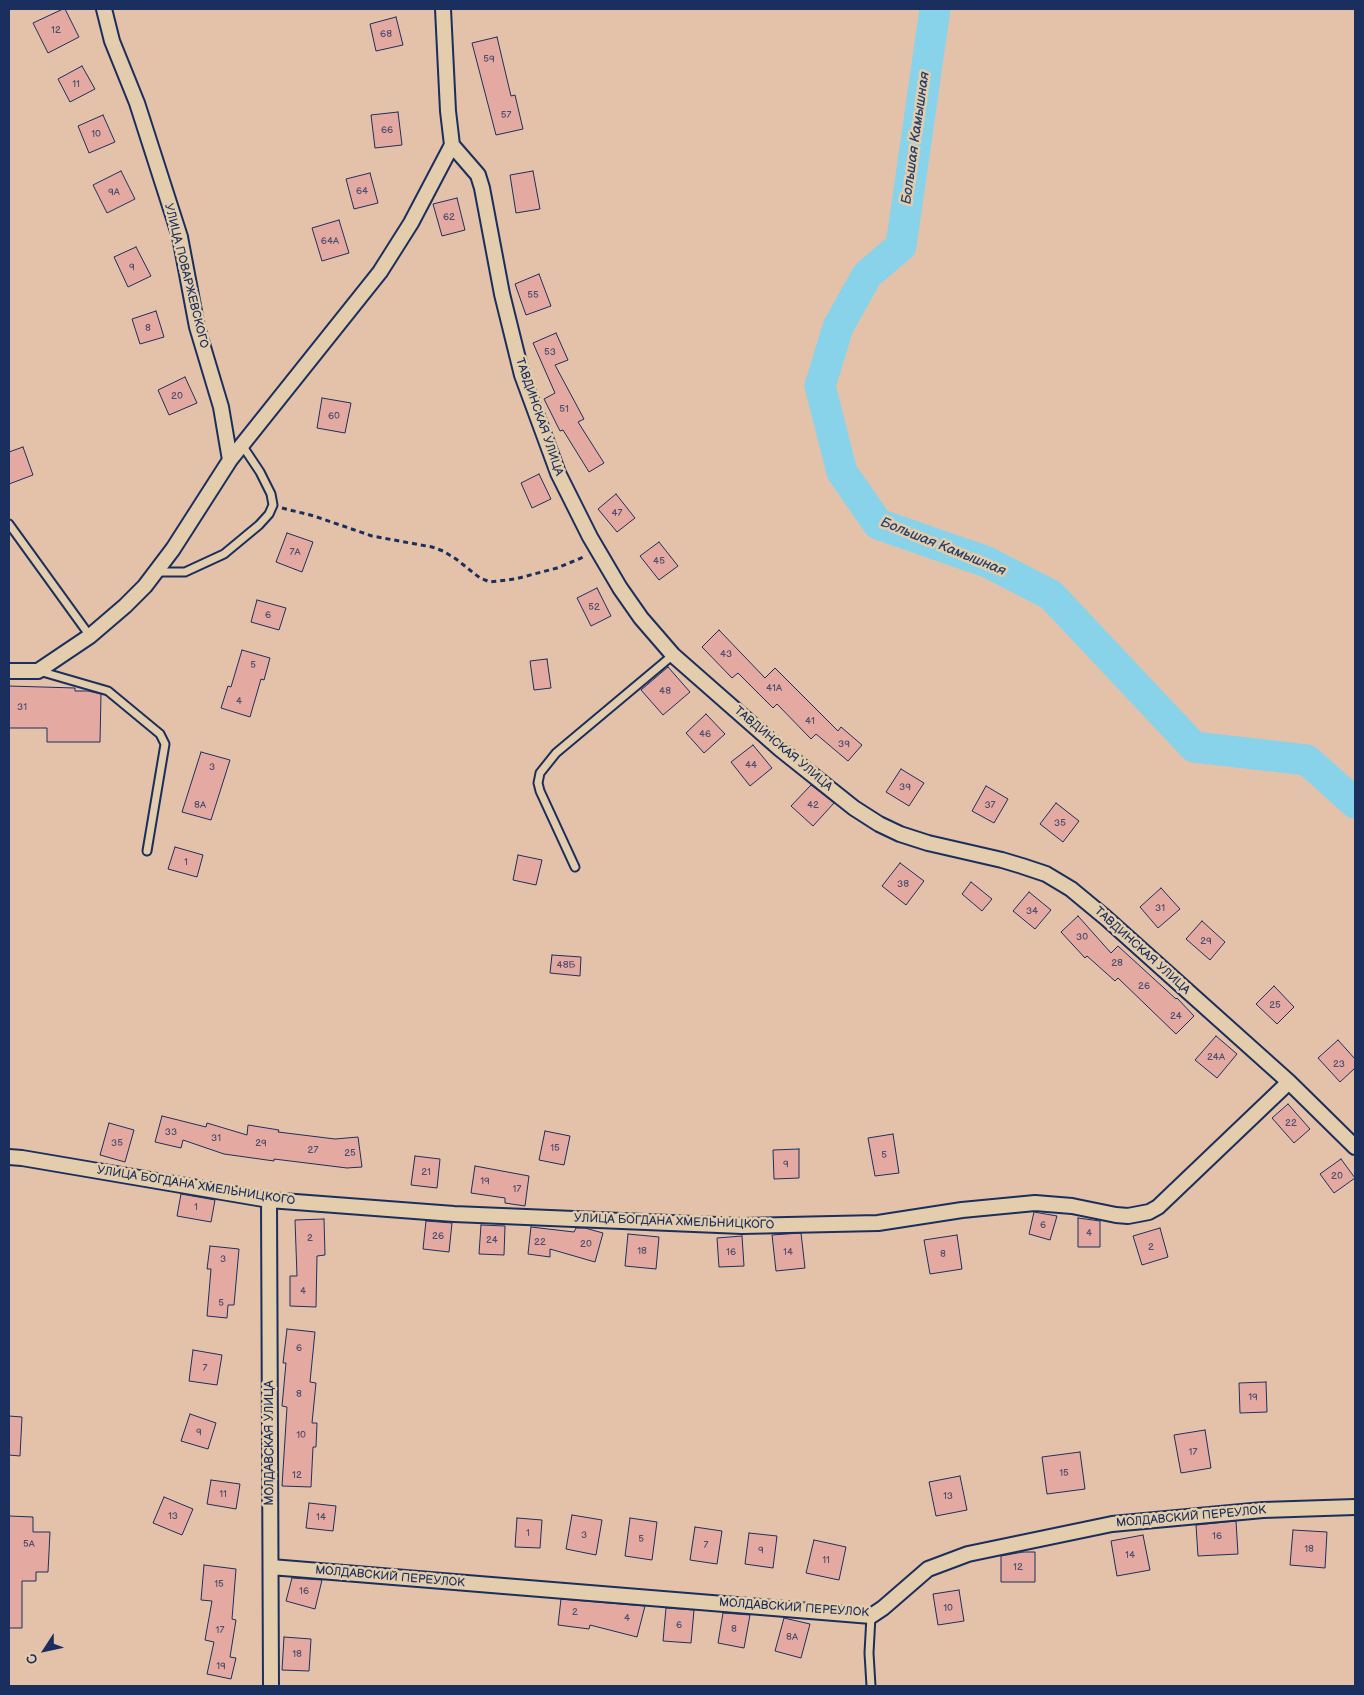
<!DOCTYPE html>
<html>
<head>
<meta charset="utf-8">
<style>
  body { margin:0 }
  #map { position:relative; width:1364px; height:1695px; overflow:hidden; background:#e3c2a9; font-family:"Balsamiq Sans",sans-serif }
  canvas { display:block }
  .frame { position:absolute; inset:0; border:10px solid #1b2f5e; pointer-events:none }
  .north { position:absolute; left:20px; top:1625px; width:50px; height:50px; -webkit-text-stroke:4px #e3cdac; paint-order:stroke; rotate:235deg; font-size:14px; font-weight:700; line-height:20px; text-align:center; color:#1b2f5e }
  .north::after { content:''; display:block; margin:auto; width:18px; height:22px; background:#1b2f5e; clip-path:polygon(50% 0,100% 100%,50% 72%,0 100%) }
</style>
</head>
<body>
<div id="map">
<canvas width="1364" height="1695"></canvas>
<div class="frame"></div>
<div class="north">С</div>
</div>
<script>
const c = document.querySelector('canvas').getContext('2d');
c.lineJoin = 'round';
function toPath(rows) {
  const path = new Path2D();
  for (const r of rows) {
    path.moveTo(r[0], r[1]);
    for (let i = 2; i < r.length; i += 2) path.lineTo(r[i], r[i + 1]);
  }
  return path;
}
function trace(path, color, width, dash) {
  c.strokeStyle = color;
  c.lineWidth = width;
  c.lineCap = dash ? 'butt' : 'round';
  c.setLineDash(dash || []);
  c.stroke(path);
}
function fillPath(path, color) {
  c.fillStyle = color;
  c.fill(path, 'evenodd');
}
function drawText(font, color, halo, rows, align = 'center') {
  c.font = font + ' "Balsamiq Sans",sans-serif';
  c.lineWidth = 5;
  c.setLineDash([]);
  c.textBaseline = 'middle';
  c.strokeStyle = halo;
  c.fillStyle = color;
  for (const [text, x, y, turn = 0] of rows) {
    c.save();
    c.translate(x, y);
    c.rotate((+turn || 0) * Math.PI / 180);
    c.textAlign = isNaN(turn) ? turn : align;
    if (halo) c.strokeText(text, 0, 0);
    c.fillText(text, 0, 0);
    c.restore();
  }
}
trace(toPath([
  [935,9,901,246,867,275,838,327,820,386,842,472,878,524,987,562,1051,595,1194,747,1307,760,1355,803]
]), '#89d3ea', 31);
const building = toPath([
  [63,9,65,9,79,37,48,53,33,23,63,9],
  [396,17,403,45,376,51,370,24,396,17],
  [497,37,511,96,515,95,523,129,496,135,472,43,497,37],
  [82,66,95,89,70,102,58,79,82,66],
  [398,112,402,145,375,148,371,115,398,112],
  [103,115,115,142,89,153,78,126,103,115],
  [121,171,135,199,107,213,93,185,121,171],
  [533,171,540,209,516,213,510,175,533,171],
  [370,173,378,203,354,209,346,179,370,173],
  [457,198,465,230,442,236,433,204,457,198],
  [339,220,349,253,322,261,312,228,339,220],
  [136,247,151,276,128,287,114,257,136,247],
  [539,274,551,306,526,315,515,284,539,274],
  [156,311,164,337,140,344,132,319,156,311],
  [556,333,568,360,555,365,584,419,578,422,604,463,589,472,563,430,560,431,544,399,555,393,533,343,556,333],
  [185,377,197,403,169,415,158,390,185,377],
  [322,398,351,403,345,433,317,428,322,398],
  [23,447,33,475,9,484,9,452,23,447],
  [539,474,551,499,532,508,521,483,539,474],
  [616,494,635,518,617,532,598,509,616,494],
  [287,533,313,542,302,572,276,562,287,533],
  [659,542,678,566,659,580,640,556,659,542],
  [597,588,611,616,591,626,577,598,597,588],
  [257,600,286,608,279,630,251,622,257,600],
  [719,630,765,678,775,668,838,731,841,727,862,745,848,761,816,734,811,739,777,704,773,708,738,673,732,678,702,647,719,630],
  [242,650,270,658,264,680,261,679,250,717,221,708,228,686,231,687,242,650],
  [547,659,551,688,534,690,530,661,547,659],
  [668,667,690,692,663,715,641,690,668,667],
  [9,686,75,688,75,691,88,691,101,694,100,742,47,742,47,728,9,728,9,686],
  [706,714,725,734,704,753,686,733,706,714],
  [753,745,772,768,750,786,731,762,753,745],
  [201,752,230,760,211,820,182,812,201,752],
  [901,769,924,783,909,806,886,792,901,769],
  [811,785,834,803,813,826,791,806,811,785],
  [986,786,1008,799,994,823,972,811,986,786],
  [1056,803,1079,821,1063,842,1040,824,1056,803],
  [175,847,203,855,197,877,168,869,175,847],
  [518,855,542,860,536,885,513,880,518,855],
  [900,863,924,881,906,905,882,886,900,863],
  [971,882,992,899,982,911,962,894,971,882],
  [1161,888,1180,909,1158,928,1140,907,1161,888],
  [1029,892,1051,910,1035,929,1013,911,1029,892],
  [1078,916,1111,953,1118,946,1176,999,1177,998,1194,1016,1176,1034,1118,978,1115,981,1087,956,1085,958,1061,932,1078,916],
  [1202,921,1225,942,1210,960,1186,939,1202,921],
  [552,955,581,957,580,976,550,973,552,955],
  [1274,986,1294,1007,1277,1024,1256,1004,1274,986],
  [1216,1036,1237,1054,1217,1078,1195,1060,1216,1036],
  [1338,1040,1355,1059,1355,1068,1340,1082,1318,1058,1338,1040],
  [1288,1104,1310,1129,1294,1143,1272,1118,1288,1104],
  [162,1116,206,1127,207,1123,247,1135,248,1125,279,1130,278,1132,335,1139,358,1137,362,1167,347,1168,274,1159,274,1161,224,1154,183,1140,181,1148,155,1142,162,1116],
  [109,1123,134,1130,125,1162,100,1155,109,1123],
  [545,1131,570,1136,564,1165,539,1160,545,1131],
  [893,1134,899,1173,875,1176,868,1138,893,1134],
  [799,1149,799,1178,774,1179,773,1150,799,1149],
  [415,1156,440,1159,437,1188,411,1185,415,1156],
  [1341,1159,1355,1178,1334,1193,1320,1174,1341,1159],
  [475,1166,529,1176,525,1206,505,1203,505,1198,471,1193,475,1166],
  [181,1194,215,1200,211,1222,177,1216,181,1194],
  [1034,1212,1057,1216,1050,1240,1029,1234,1034,1212],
  [1078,1218,1100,1221,1100,1247,1078,1247,1078,1218],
  [324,1219,325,1255,317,1256,316,1307,290,1306,290,1276,297,1276,295,1220,324,1219],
  [426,1221,452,1223,449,1252,423,1249,426,1221],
  [481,1225,505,1226,504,1255,479,1254,481,1225],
  [531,1227,574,1232,576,1228,585,1228,603,1233,595,1262,550,1249,550,1257,528,1254,531,1227],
  [1160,1228,1168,1257,1142,1265,1133,1236,1160,1228],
  [801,1233,805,1268,776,1271,772,1235,801,1233],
  [628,1234,659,1237,656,1269,625,1266,628,1234],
  [957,1235,962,1269,930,1274,924,1240,957,1235],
  [742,1236,744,1266,719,1267,717,1238,742,1236],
  [210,1246,239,1249,234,1305,228,1305,227,1318,207,1316,211,1269,207,1269,210,1246],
  [287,1329,315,1332,310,1382,316,1383,312,1423,317,1423,316,1447,313,1447,311,1487,282,1486,287,1407,282,1406,286,1363,283,1363,287,1329],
  [193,1350,222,1355,217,1385,189,1381,193,1350],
  [1266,1382,1267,1412,1240,1413,1239,1383,1266,1382],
  [190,1414,216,1423,208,1449,181,1441,190,1414],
  [9,1416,22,1417,20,1456,9,1455,9,1416],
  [1205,1430,1211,1468,1181,1473,1174,1435,1205,1430],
  [1080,1452,1085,1489,1047,1494,1042,1457,1080,1452],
  [960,1476,967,1510,936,1516,929,1482,960,1476],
  [211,1480,240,1484,236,1509,207,1504,211,1480],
  [164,1497,193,1509,182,1535,153,1523,164,1497],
  [309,1503,336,1506,333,1531,306,1528,309,1503],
  [572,1515,602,1520,596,1555,566,1549,572,1515],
  [9,1516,33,1517,33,1532,50,1532,48,1572,36,1572,36,1581,22,1581,22,1628,9,1628,9,1516],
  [517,1518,542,1520,540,1548,515,1547,517,1518],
  [630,1518,657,1522,652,1560,625,1556,630,1518],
  [1236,1521,1238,1554,1198,1556,1196,1525,1236,1521],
  [695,1527,722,1531,717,1564,690,1560,695,1527],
  [1293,1530,1327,1532,1325,1568,1290,1565,1293,1530],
  [749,1533,777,1536,773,1568,745,1564,749,1533],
  [1143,1535,1150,1570,1117,1576,1111,1541,1143,1535],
  [814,1540,846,1547,839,1580,806,1573,814,1540],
  [1023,1552,1035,1552,1035,1582,1001,1582,1001,1556,1023,1552],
  [204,1565,236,1569,232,1619,236,1620,230,1657,236,1658,231,1679,207,1674,214,1642,205,1640,212,1601,201,1600,204,1565],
  [292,1578,322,1580,315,1609,286,1601,292,1578],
  [959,1590,964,1621,938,1625,933,1594,959,1590],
  [561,1599,645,1606,637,1637,590,1625,589,1629,558,1625,561,1599],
  [666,1608,694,1610,691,1643,663,1641,666,1608],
  [723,1613,750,1615,744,1648,718,1643,723,1613],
  [784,1618,810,1624,801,1658,775,1651,784,1618],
  [284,1637,311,1639,309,1671,282,1670,284,1637]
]);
fillPath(building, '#e4aaa2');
trace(building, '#1b2f5e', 1);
const lane = toPath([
  [9,524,90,636],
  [156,572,185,572,224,554,259,525,269,514,273,505,271,494,260,472,242,445],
  [39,671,108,691,160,734,165,744,147,851],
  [575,867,540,791,538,783,540,773,556,753,673,655],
  [871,1686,869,1653,871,1616]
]);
const street = toPath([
  [104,9,112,41,137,103,180,237,197,327,221,407,230,460],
  [443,9,448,111,452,145,478,175,482,188,502,294,522,375,558,473,590,537,620,588,641,618,673,655,780,749,854,808,879,824,900,834,928,843,1002,860,1022,866,1046,874,1071,889,1106,918,1289,1082,1355,1147],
  [9,671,38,671,90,636,125,606,145,586,173,549,230,460,380,272,411,223,452,145],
  [9,1157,22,1158,269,1200,454,1214,742,1226,878,1223,962,1210,1035,1203,1072,1206,1116,1215,1128,1216,1149,1212,1158,1207,1289,1082],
  [269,1200,271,1686],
  [271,1567,871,1616,883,1608,928,1569,968,1554,1112,1524,1263,1510,1355,1507]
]);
trace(lane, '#1b2f5e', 11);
trace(street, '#1b2f5e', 18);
trace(toPath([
  [282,508,314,516,372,536,432,547,443,551,456,559,480,578,490,582,515,579,557,568,586,556]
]), '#1b2f5e', 3, [5, 4]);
trace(lane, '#e3cdac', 7);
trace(street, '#e3cdac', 14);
drawText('10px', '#4d4e6f', null, [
  ["12",56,30],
  ["68",386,34],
  ["59",489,59],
  ["11",76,84],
  ["57",506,115],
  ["66",387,130],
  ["10",96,134],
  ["64",362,191],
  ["9А",114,192],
  ["62",449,217],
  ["64А",330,241],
  ["9",132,267],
  ["55",533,295],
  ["8",148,328],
  ["53",550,352],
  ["20",177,396],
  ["51",564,409],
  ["60",334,416],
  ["47",617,513],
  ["7А",295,552],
  ["45",659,561],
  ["52",594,607],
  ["6",268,615],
  ["43",726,654],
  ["5",253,665],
  ["41А",774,688],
  ["48",665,691],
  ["4",239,701],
  ["31",22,707],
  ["41",810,721],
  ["46",705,734],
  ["39",844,744],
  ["44",751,765],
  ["3",212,767],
  ["39",905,787],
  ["8А",200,805],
  ["42",813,805],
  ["37",990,805],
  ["35",1060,823],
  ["1",186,862],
  ["38",903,884],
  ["31",1160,908],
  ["34",1032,911],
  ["30",1082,937],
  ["29",1206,941],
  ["28",1117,963],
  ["48Б",566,965],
  ["26",1144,986],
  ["25",1275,1005],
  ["24",1176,1016],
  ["24А",1216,1057],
  ["23",1339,1064],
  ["22",1291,1123],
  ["33",171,1132],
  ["31",216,1138],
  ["35",117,1143],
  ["29",261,1143],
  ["15",555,1148],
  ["27",313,1150],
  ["25",350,1153],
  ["5",884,1155],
  ["9",786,1164],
  ["21",426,1172],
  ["20",1337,1176],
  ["19",485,1181],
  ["17",517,1189],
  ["1",196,1207],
  ["6",1043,1225],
  ["4",1089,1233],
  ["26",438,1236],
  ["2",310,1238],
  ["24",492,1240],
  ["22",540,1242],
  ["20",586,1244],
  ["2",1151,1247],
  ["18",642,1251],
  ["16",731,1252],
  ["14",788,1252],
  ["8",943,1254],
  ["3",223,1259],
  ["4",303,1291],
  ["5",221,1303],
  ["6",299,1348],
  ["7",205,1368],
  ["8",299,1394],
  ["19",1253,1397],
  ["9",199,1432],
  ["10",301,1435],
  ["17",1193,1452],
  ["15",1064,1473],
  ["12",297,1475],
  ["11",223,1494],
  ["13",948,1496],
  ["13",173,1516],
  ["14",321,1517],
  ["1",528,1533],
  ["3",584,1535],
  ["16",1217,1536],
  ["5",641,1539],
  ["5А",29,1544],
  ["7",706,1545],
  ["18",1309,1549],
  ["9",761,1550],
  ["14",1130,1555],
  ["11",826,1560],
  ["12",1018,1567],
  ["15",219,1584],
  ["16",304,1591],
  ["10",948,1608],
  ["2",575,1612],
  ["4",627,1618],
  ["6",679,1625],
  ["8",734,1629],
  ["17",220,1630],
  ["8А",792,1637],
  ["18",297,1654],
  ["19",221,1666]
]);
drawText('12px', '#1b2f5e', '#e3cdac', [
  ["УЛИЦА ПОВАРЖЕВСКОГО",186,276,76],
  ["ТАВДИНСКАЯ УЛИЦА",539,417,71],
  ["ТАВДИНСКАЯ УЛИЦА",783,749,40],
  ["ТАВДИНСКАЯ УЛИЦА",1142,951,42],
  ["УЛИЦА БОГДАНА ХМЕЛЬНИЦКОГО",196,1186,9],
  ["УЛИЦА БОГДАНА ХМЕЛЬНИЦКОГО",674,1222,2],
  ["МОЛДАВСКАЯ УЛИЦА",270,1443,-90],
  ["МОЛДАВСКИЙ ПЕРЕУЛОК",1191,1517,-5],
  ["МОЛДАВСКИЙ ПЕРЕУЛОК",390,1577,5],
  ["МОЛДАВСКИЙ ПЕРЕУЛОК",794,1608,4]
]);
drawText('italic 14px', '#263f6c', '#e3cdac', [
  ["Большая Камышная",916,138,-82],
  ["Большая Камышная",943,547,22]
]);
</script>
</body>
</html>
